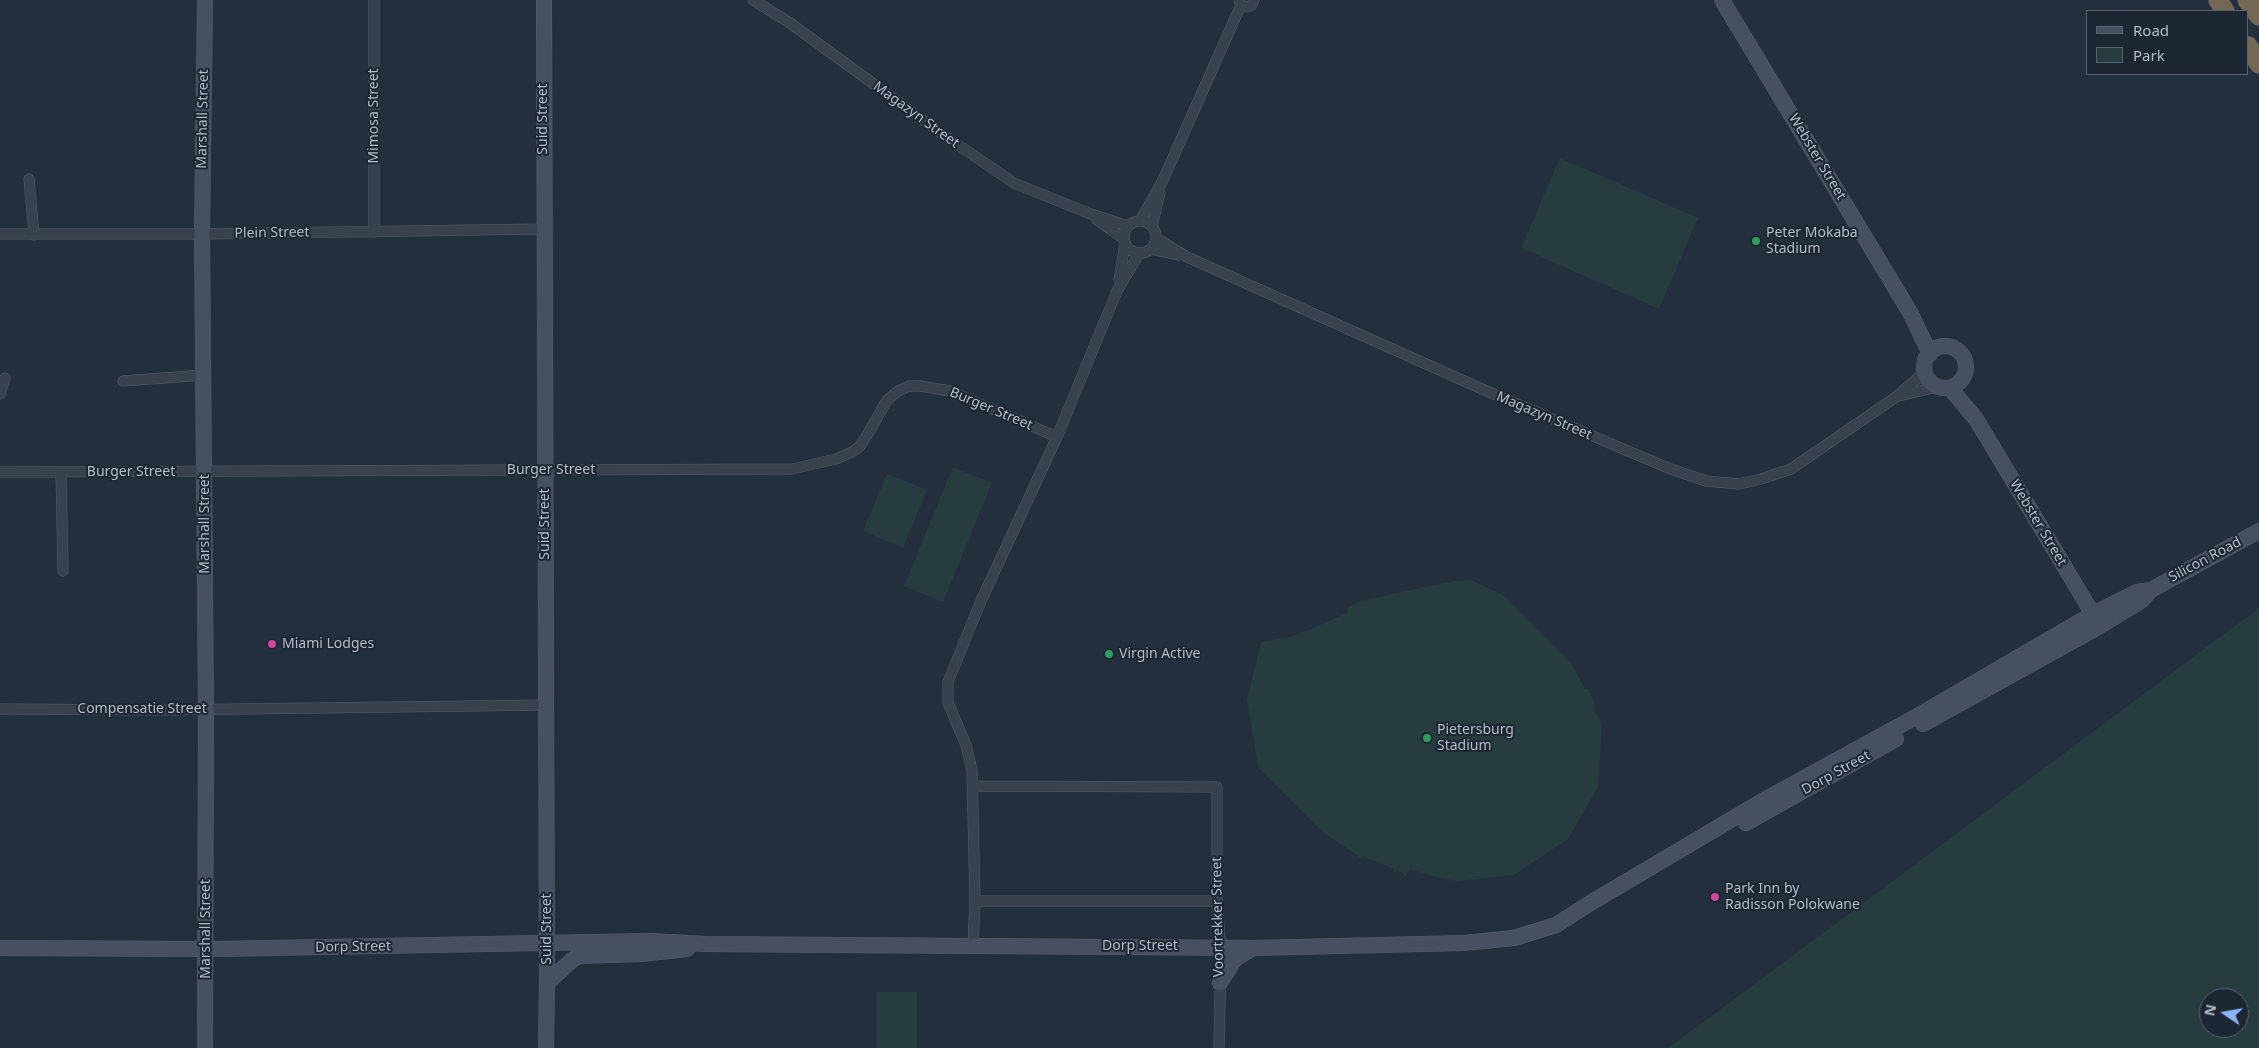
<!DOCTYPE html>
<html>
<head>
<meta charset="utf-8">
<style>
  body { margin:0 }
  #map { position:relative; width:2259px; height:1048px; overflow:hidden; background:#242f3e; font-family:"Noto Sans",sans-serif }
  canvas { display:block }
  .legend { position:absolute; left:2086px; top:10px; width:162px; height:65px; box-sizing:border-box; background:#1d2633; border:1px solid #59626f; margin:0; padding:6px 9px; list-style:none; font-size:15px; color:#b4bcc9 }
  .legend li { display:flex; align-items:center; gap:10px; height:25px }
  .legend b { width:25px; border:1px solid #59626f }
  .north { position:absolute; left:2199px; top:988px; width:50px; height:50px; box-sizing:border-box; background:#1d2633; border:1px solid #59626f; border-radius:50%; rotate:282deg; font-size:14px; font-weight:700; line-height:20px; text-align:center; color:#b4bcc9 }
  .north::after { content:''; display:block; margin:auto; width:18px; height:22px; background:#8ab4f8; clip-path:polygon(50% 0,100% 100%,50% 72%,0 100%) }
</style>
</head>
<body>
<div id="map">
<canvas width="2259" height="1048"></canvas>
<ul class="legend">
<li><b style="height:6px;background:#465061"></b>Road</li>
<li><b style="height:14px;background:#263c3f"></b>Park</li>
</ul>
<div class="north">N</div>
</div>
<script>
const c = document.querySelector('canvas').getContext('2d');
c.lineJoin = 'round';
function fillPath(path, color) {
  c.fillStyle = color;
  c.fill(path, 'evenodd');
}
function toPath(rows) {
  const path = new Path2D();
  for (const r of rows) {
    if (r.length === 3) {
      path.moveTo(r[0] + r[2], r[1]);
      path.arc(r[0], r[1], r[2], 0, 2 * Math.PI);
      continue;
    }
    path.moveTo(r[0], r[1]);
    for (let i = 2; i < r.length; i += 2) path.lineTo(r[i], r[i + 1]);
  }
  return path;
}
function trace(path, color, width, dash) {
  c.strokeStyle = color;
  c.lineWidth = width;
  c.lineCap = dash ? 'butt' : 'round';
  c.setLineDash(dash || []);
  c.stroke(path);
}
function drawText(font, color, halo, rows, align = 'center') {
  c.font = font + ' "Noto Sans",sans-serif';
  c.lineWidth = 4;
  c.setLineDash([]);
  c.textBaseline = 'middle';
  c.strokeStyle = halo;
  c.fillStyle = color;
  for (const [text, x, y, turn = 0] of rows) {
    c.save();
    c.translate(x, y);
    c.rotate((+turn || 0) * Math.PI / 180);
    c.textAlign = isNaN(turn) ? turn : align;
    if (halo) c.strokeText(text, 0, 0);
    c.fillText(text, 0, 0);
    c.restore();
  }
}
fillPath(toPath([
  [1560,158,1698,218,1659,309,1521,248],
  [953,467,992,483,943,602,904,586],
  [887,474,927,490,903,548,863,531],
  [1471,580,1503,595,1571,663,1585,689,1588,689,1596,706,1593,707,1602,725,1598,787,1568,839,1514,875,1457,881,1436,877,1410,869,1406,876,1397,870,1394,873,1394,869,1363,856,1359,858,1357,855,1324,833,1258,767,1247,700,1261,642,1290,637,1314,628,1348,612,1347,608,1362,600,1363,602,1378,597,1454,581],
  [2259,608,2259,1048,1668,1048,1744,992],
  [2209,998,2239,998,2239,1028,2209,1028],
  [877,992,917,992,917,1048,877,1048]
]), '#263c3f');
const street = toPath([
  [374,0,374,232],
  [753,0,790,23,945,136,1014,183,1088,213,1128,226],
  [1239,0,1241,5,1246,7,1252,5,1254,0],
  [29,179,34,235],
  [1097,220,1123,238],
  [1140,237,16],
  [1140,221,1163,180,1241,5],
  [1152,226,1160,193],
  [0,234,202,234,544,229],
  [1156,238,1187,257,1482,389,1668,468,1706,481,1739,484,1761,479,1791,469,1896,397,1925,372],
  [1151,249,1179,255],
  [1119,280,1125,244],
  [123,381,204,375],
  [0,394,5,378],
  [1899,396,1937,387],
  [0,472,792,469,836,459,852,452,860,446,869,432,887,400,898,391,909,386,920,386,950,391,1057,437],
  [61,472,63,571],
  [0,709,164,710,546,705],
  [973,786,1217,787,1217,901,1221,951,1219,1048],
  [975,901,1217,901],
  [973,946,975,901,972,770,966,745,948,703,948,682,981,601,1057,437,1117,291,1139,254]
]);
const secondary = toPath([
  [205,0,202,234,206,709,205,1048],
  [544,0,547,983,546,1048],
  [1722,0,1911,314,1930,354],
  [1945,367,21],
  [1950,388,1976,419,2097,621],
  [1923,724,2100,626,2141,601,2151,590],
  [1746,823,1896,739],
  [0,948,215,949,650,941,706,944,1253,948,1464,943,1514,938,1556,925,1592,902,1766,799,1921,714,2093,614,2137,592,2151,590,2259,531],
  [547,983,572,960,579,956,641,954,687,949],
  [1220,983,1235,959,1253,948]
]);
const highway = toPath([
  [2218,0,2225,11],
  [2247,0,2259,16],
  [2248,46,2259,64]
]);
trace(street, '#565f6c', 11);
trace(secondary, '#565f6c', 16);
trace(highway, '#434c59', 20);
trace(street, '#38414e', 10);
trace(secondary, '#465061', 15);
trace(highway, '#746855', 19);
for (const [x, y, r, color] of [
  [1756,241,5,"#2e9e5b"],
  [272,644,5,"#d1479c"],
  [1109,654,5,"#2e9e5b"],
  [1427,738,5,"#2e9e5b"],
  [1715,897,5,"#d1479c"]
]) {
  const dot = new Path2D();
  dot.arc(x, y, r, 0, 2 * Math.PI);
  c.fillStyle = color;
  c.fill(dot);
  trace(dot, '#1d2633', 2);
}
drawText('14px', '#b4bcc9', '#1d2633', [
  ["Magazyn Street",916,115,36],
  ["Mimosa Street",374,116,-90],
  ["Marshall Street",203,119,-89],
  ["Suid Street",543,119,-90],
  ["Webster Street",1817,157,59],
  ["Plein Street",272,233,-1],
  ["Burger Street",991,409,23],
  ["Magazyn Street",1544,416,23],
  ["Burger Street",551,470],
  ["Burger Street",131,472],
  ["Webster Street",2038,523,59],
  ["Marshall Street",205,524,-90],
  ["Suid Street",545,524,-90],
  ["Silicon Road",2205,560,-28],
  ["Compensatie Street",142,709],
  ["Dorp Street",1836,773,-29],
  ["Voortrekker Street",1218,917,-91],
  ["Marshall Street",206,929,-90],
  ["Suid Street",547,929,-90],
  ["Dorp Street",1140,946],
  ["Dorp Street",353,947,-1]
]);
drawText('14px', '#b4bcc9', '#1d2633', [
  ["Peter Mokaba",1766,233],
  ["Stadium",1766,249],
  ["Miami Lodges",282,644],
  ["Virgin Active",1119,654],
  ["Pietersburg",1437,730],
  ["Stadium",1437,746],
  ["Park Inn by",1725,889],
  ["Radisson Polokwane",1725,905]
], 'left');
</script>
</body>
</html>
